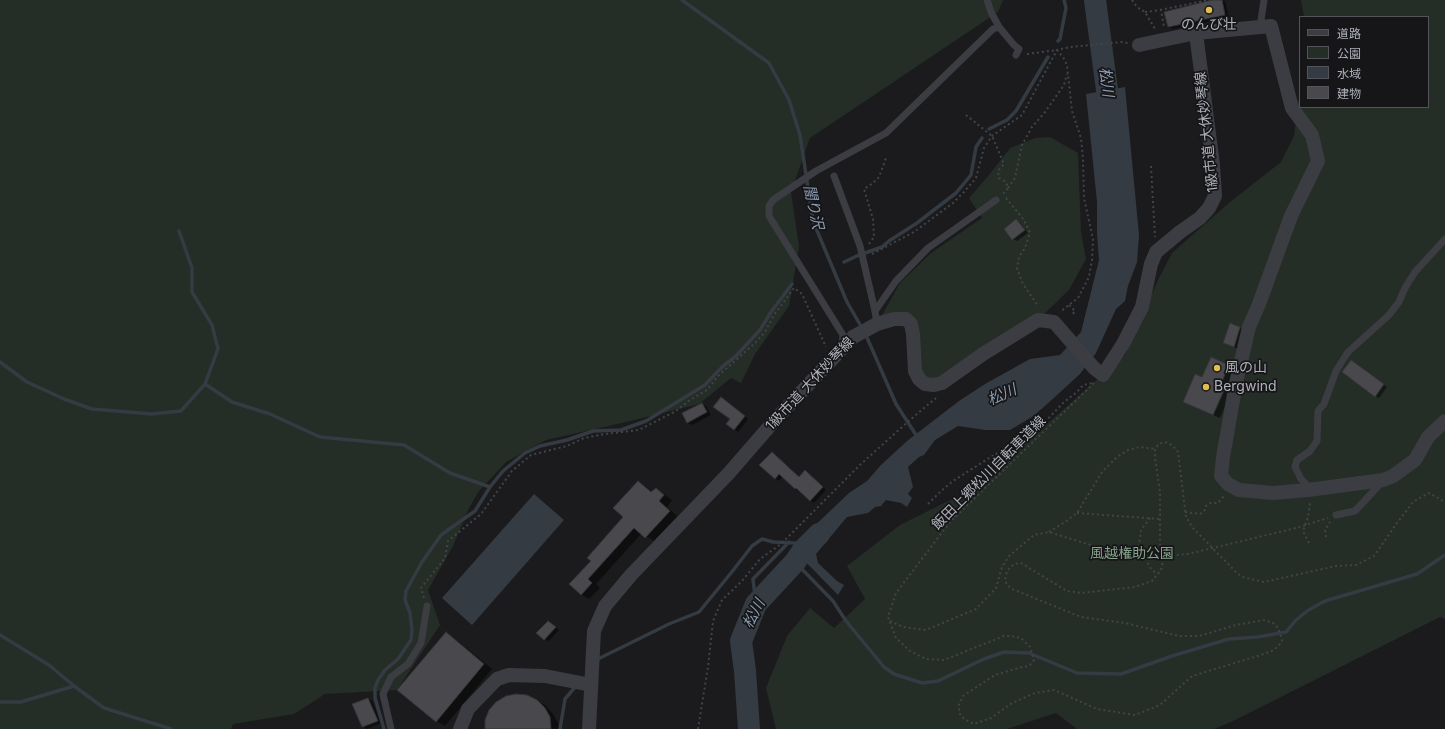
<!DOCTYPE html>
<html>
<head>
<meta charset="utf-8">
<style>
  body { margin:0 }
  #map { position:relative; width:1445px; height:729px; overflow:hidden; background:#1b1b1d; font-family:Inter,"Noto Sans JP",sans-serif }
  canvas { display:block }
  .legend { position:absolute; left:1299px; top:16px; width:130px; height:92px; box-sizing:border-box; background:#161618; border:1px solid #535459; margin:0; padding:5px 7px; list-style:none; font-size:12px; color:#afb2bb }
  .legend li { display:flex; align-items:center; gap:8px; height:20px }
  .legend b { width:20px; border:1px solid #535459 }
</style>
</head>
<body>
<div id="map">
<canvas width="1445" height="729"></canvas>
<ul class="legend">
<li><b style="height:5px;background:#3c3d42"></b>道路</li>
<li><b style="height:11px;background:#252d27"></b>公園</li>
<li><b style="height:11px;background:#343b42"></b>水域</li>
<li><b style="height:11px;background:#48484d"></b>建物</li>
</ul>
</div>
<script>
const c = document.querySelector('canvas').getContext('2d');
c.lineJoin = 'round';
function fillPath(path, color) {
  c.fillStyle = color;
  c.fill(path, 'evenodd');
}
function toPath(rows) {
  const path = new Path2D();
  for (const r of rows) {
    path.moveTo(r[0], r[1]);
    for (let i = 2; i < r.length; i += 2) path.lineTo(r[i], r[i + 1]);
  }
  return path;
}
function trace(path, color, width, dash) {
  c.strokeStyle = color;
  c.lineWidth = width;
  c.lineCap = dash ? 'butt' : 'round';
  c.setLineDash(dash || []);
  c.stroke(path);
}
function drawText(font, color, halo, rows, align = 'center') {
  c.font = font + ' Inter,"Noto Sans JP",sans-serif';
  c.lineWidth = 3.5;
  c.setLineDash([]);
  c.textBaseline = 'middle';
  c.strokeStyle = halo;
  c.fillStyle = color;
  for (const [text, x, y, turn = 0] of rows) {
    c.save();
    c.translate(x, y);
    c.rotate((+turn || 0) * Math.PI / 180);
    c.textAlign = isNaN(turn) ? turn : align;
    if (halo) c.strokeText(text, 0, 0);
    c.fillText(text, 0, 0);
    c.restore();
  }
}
fillPath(toPath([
  [0,0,1003,0,998,12,810,138,791,192,799,247,789,306,755,354,741,383,731,378,699,404,622,423,546,440,506,462,479,491,469,508,453,546,428,590,440,625,397,690,325,694,294,714,233,724,231,729,0,729],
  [1301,0,1445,0,1445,619,1440,617,1231,722,1214,729,1077,729,1056,713,1007,729,776,729,766,688,787,636,810,608,834,628,865,599,847,566,900,525,946,502,969,493,1125,355,1158,280,1172,253,1230,202,1281,162,1294,136,1300,90,1300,107,1428,107,1428,17,1304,17],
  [1050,137,1078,153,1081,232,1086,259,1069,290,1038,320,983,354,925,384,911,324,877,324,900,283,931,253,982,218,969,198,989,175,1010,148,1035,138]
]), '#252d27');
fillPath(toPath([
  [1125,87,1139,235,1137,262,1128,286,1125,301,1116,309,1096,353,1080,374,1045,406,1032,417,1010,430,985,430,958,426,935,440,924,455,919,457,908,467,913,487,908,494,912,498,907,507,901,503,886,500,881,506,875,507,868,513,847,517,816,554,818,563,837,581,844,585,838,595,795,551,809,531,849,493,867,481,881,465,907,441,959,401,985,384,1030,359,1060,355,1081,332,1099,260,1097,233,1097,202,1086,94],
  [534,494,564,520,472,625,442,598]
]), '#343b42');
fillPath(toPath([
  [1217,0,1225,1,1229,17,1173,29,1169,27],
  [1016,221,1020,223,1028,233,1017,241,1013,239],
  [1231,324,1244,330,1238,349,1225,343],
  [1355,364,1387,387,1379,398,1375,396],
  [1229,365,1235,369,1226,390,1231,392,1220,418,1184,402],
  [725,401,748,419,738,432,734,429],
  [702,404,706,406,711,415,692,425,688,423],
  [776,456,799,477,805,471,826,490,814,503,795,489,783,476,779,481,775,478],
  [639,482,653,492,656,489,672,500,667,507,677,516,654,541,642,533,596,584,600,588,589,599,581,594,592,561,625,517],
  [552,624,559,630,549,641,545,639],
  [446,633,454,638,492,669,445,726,436,721],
  [368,699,372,701,381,723,367,729,363,726],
  [537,701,546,706,553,714,558,723,559,729,486,729]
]), '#0007');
trace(toPath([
  [682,0,769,63,789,100,800,135,813,221,847,302,862,328],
  [1058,41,1060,39,1066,8,1064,0],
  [989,129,1007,120,1016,111,1048,57],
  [865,253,882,247,889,241,917,223,956,193,971,175,976,147,982,138],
  [844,262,859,255],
  [865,333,896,404,918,438],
  [0,362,27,382,64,399,92,409,152,414,181,411,205,384,218,349,212,325,192,292,192,268,179,231],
  [205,384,232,402,270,414,320,437,404,445,450,473,490,487],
  [795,562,833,601,846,621,884,667,894,674,922,683,938,681,984,659,1004,652,1029,653,1077,673,1121,674,1172,656,1229,639,1258,637,1286,632,1295,621,1307,611,1325,601,1417,574,1445,555],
  [756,604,753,579,789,542],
  [0,635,49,665,74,686],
  [597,662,598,659,669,624,699,612,731,573,752,546,762,539,773,542,795,543,802,549],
  [0,702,21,702,74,686,104,708,171,729],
  [384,729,375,698,375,688,378,680,385,670,398,659,411,640,412,629,410,613,405,600,406,591,422,562,441,535,475,511,490,487,503,471,525,453,540,446,567,440,593,431,621,430,646,421,705,385,722,367,736,356,760,330,771,312,792,284],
  [560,729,565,699,576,686]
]), '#343b42', 3.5);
trace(toPath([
  [1095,0,1107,90,1110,120],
  [749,729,745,671,741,641,756,604,795,562,803,550,819,534]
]), '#343b42', 22);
const building = toPath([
  [1212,0,1222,0,1225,15,1168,27,1164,12,1212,0],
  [1016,219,1025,230,1012,240,1004,229,1016,219],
  [1230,323,1240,327,1234,347,1223,343,1230,323],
  [1211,357,1229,365,1220,386,1225,388,1213,415,1183,402,1195,374,1202,377,1211,357],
  [1351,360,1384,384,1375,397,1342,372,1351,360],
  [721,397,745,416,734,430,726,424,730,419,713,407,721,397],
  [702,403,707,412,687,423,682,413,702,403],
  [772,452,799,477,805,470,823,487,810,501,796,488,795,489,779,474,775,479,759,465,772,452],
  [638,481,651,492,656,488,664,495,659,501,670,511,645,538,634,528,588,579,592,583,581,595,569,584,591,561,587,558,623,517,613,508,638,481],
  [548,621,556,627,544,640,536,633,548,621],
  [446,632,484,664,436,722,397,690,446,632],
  [516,694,527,695,537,700,545,708,550,717,551,729,485,729,485,720,489,710,496,702,506,696,516,694],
  [368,698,378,721,362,727,352,704,368,698]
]);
fillPath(building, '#48484d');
trace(building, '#353539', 1);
trace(toPath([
  [1132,0,1137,7,1145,12,1155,29],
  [1160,10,1209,0],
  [1145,12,1161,10,1164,27],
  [1027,54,1057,50,1063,57,1067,65,1072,111,1081,138,1083,159,1084,198,1093,239,1092,260,1089,277,1078,298,1060,312],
  [966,115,992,136,1004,164,998,171,999,178,1006,182,1008,188,1003,194],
  [1151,166,1155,237],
  [1008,188,1015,178,1022,145,1032,127,1045,112,1064,85,1067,74],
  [1006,198,1024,220,1030,233,1025,248,1019,257,1017,268,1023,284,1038,306],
  [869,244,874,237,873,219,864,189,873,183,879,177,886,158],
  [872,254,914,232,953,203,964,192,976,178,984,148,992,136,1022,115,1057,50,1070,47,1122,42,1128,43],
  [1069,305,1075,311,1072,315],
  [1094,383,950,522,896,593,888,617,896,638,910,651,926,659,944,660,1004,636,1011,636,1021,638,1030,647,1034,660,1029,666,1022,667,995,675,963,696,959,705,959,713,964,719,974,724,991,718,1012,703,1035,693,1054,690,1097,709,1135,715,1160,705,1192,676,1261,655,1274,650,1282,642,1282,639,1278,628,1273,623,1265,620,1236,625,1199,636,1179,636,1125,623,1081,617,1012,589,1007,585,1005,580,1007,571,1014,564,1021,563,1067,591,1081,593,1135,587,1152,581,1161,570,1164,556,1160,544,1160,492,1155,458,1155,449,1159,444,1165,442,1172,445,1178,452,1186,517,1193,528,1236,572,1242,577,1264,582,1336,566,1356,565,1374,556,1397,523,1413,502,1429,493,1445,502],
  [928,504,941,491,953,481,997,453],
  [1185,512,1200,514,1205,510,1206,506,1210,503,1218,503,1224,496],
  [1077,513,1160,519],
  [954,517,998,452,1028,429,1043,424,1063,403,1077,392,1083,385,1093,383],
  [1150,518,1141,530,1139,546,1151,569,1157,574],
  [1049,532,1065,522,1077,513,1102,472,1117,457,1128,450,1140,447,1155,449],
  [1326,537,1325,530,1330,522],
  [1309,543,1303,531,1308,517,1310,503],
  [424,598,421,588,445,558,448,541,481,514,512,471,531,455,567,446,584,438,605,434,639,430,676,411,690,400,707,390,718,376,755,343,765,332,774,315,794,288,802,294,826,347],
  [890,621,903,627,926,630,976,609,996,588,1002,567,1009,556,1034,535,1049,532,1126,556,1164,556,1188,554,1296,528,1328,518],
  [698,729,708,667,713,621,722,600,742,581,760,559,781,544,861,464,911,419,936,398]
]), '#424449', 2, [2, 3]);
trace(toPath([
  [987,0,991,12,999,27,1014,45,1019,49,1016,55],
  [1260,27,1264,0],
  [834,176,860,246,875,311,877,324],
  [875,311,896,281,928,248,996,200],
  [842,346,843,335,769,216,769,206,773,200,816,171,886,133,993,29,999,27],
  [1311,489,1301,479,1295,467,1297,460,1310,451,1317,441,1318,411,1324,404,1336,371,1348,352,1388,316,1399,302,1405,288,1415,272,1445,239],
  [1336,515,1355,511,1382,482],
  [391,729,383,694,391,677,408,664,421,643,427,606]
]), '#3c3d42', 7);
trace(toPath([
  [1139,45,1196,33,1271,26,1292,108,1312,135,1318,161,1291,216,1259,304,1249,327,1236,383,1223,457,1221,476,1228,484,1239,490,1273,493,1308,490,1383,480,1393,476,1415,460,1428,437,1445,421],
  [460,729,468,709,497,679,509,675,545,676,591,685],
  [589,729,594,631,605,606,631,575,729,473,775,420,853,337,877,324,894,319,906,319,911,324,913,334,915,371,919,379,925,384,934,385,942,383,983,354,1038,320,1054,322,1094,368,1103,375,1123,344,1142,307,1151,264,1156,252,1180,232,1200,218,1209,208,1215,196,1213,165,1196,33]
]), '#3c3d42', 14);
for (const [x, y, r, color] of [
  [1209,10,4,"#e1bc4f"],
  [1217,368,4,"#e1bc4f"],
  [1206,387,4,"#e1bc4f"]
]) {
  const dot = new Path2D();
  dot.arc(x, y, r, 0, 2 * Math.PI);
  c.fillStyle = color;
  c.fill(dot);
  trace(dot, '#161618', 1.5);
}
drawText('14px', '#afb2bb', '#161618', [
  ["のんび壮",1209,25,"center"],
  ["風の山",1225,368],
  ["Bergwind",1214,387]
], 'left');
drawText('14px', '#afb2bb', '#161618', [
  ["1級市道 大休妙琴線",1207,132,-96],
  ["1級市道 大休妙琴線",810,384,-47],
  ["飯田上郷松川自転車道線",989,473,-45]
]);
drawText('14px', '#88a48c', '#161618', [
  ["風越権助公園",1132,554]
]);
drawText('italic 15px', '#8a9cb2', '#161618', [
  ["松川",1106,82,83],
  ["闇り沢",813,207,78],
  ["松川",1002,395,-24],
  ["松川",754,614,-62]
]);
</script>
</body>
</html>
